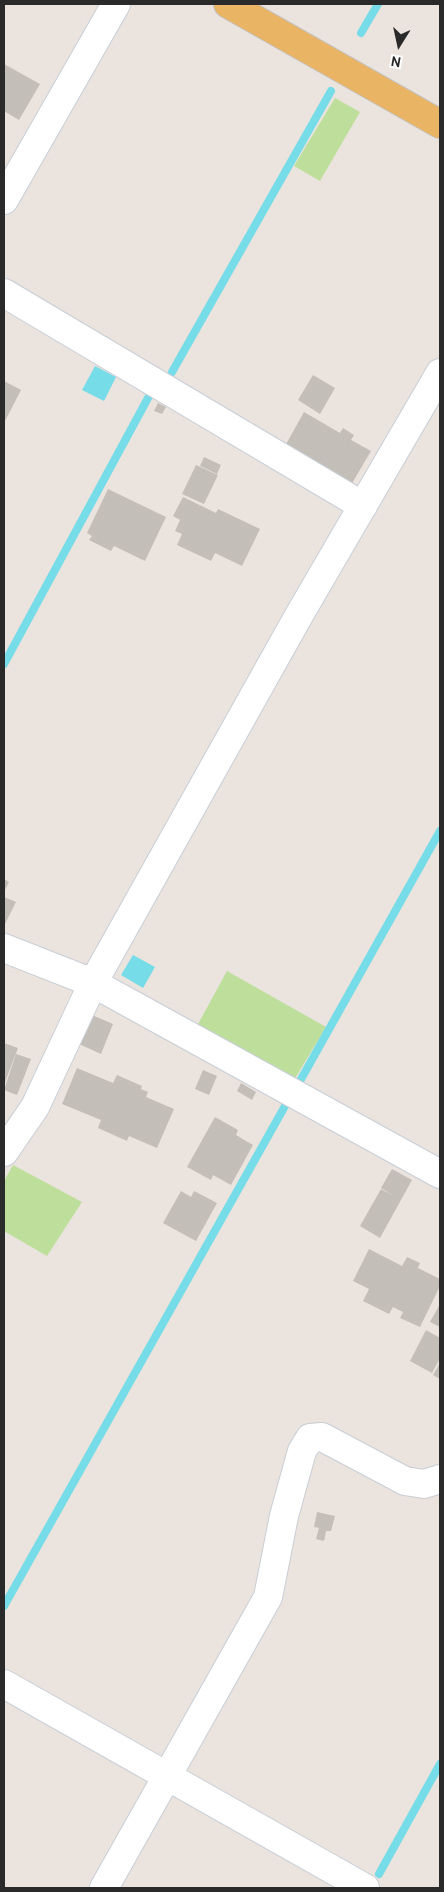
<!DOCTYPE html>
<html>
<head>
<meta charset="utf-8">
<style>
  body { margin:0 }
  #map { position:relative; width:444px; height:1892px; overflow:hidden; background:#ebe3dd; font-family:Overpass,sans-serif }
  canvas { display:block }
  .frame { position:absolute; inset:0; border:5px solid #2a2a2a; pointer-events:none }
  .north { position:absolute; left:374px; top:20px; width:50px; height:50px; -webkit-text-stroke:4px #fff; paint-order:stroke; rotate:190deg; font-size:14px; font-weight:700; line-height:20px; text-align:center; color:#2a2a2a }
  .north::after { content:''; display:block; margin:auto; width:18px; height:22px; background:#2a2a2a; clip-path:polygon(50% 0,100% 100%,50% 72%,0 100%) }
</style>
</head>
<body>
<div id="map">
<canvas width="444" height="1892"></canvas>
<div class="frame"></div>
<div class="north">N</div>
</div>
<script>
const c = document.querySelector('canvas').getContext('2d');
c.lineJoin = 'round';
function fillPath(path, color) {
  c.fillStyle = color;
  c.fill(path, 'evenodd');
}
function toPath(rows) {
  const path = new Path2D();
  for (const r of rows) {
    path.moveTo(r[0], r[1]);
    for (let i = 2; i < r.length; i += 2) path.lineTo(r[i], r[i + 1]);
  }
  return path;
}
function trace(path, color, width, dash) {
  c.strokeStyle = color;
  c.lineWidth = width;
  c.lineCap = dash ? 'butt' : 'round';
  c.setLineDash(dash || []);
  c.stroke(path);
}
fillPath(toPath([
  [335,98,360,112,320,181,294,166],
  [227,971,326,1027,294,1080,197,1026],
  [13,1165,82,1202,47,1256,4,1231,4,1181]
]), '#bedf9c');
fillPath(toPath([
  [95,366,116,377,104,401,82,390],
  [133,955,155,967,143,988,121,975]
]), '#75dce8');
trace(toPath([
  [361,33,378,4],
  [172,372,331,91],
  [4,664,148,398],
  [300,1081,440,831],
  [4,1606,285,1106],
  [379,1874,440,1764]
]), '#75dce8', 8);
fillPath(toPath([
  [4,64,40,84,19,120,4,111],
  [313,375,335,388,320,414,298,400],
  [4,381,21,390,4,423],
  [158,403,166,407,162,414,154,411],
  [304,412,340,433,343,428,354,435,351,440,371,451,351,485,285,446],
  [204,457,221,465,217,474,200,466],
  [196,465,218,475,204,504,182,494],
  [108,489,166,517,145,561,114,546,111,551,89,540,92,536,87,533],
  [183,497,216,513,218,509,260,529,242,566,215,553,211,561,177,545,182,534,175,531,180,520,173,516],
  [4,879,9,882,4,892],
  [4,897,16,902,5,924,4,923],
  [92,1015,113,1024,101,1054,79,1044],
  [4,1043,18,1048,4,1085],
  [16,1054,31,1059,17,1095,4,1090],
  [77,1068,113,1083,117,1075,142,1086,141,1089,148,1092,146,1097,174,1109,157,1148,129,1136,127,1141,98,1128,101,1120,62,1104],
  [203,1070,217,1076,209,1095,195,1089],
  [241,1083,256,1092,252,1100,237,1091],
  [215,1117,238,1130,236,1135,253,1145,231,1185,213,1175,211,1180,187,1167],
  [392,1169,412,1180,380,1238,360,1226,381,1189,394,1196,381,1188],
  [181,1191,191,1197,194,1191,217,1203,196,1241,163,1223],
  [369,1249,402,1266,407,1257,420,1263,418,1268,440,1279,440,1286,420,1327,400,1318,403,1312,393,1307,389,1314,363,1301,369,1289,353,1281],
  [440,1304,440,1327,430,1322],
  [426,1330,440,1338,440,1358,432,1373,410,1361],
  [440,1363,440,1379,433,1375],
  [317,1512,335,1516,331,1531,326,1531,324,1541,316,1539,319,1528,314,1527]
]), '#c4beb8');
const minor = toPath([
  [4,200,116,4],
  [4,293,363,506],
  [4,948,93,983,440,1174],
  [4,1152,35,1107,93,983,298,617,440,373],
  [4,1684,365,1888],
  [104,1888,268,1597,284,1516,302,1451,310,1438,322,1437,405,1481,424,1484,440,1479]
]);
const primary = toPath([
  [228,4,440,124]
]);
trace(minor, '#c8ced7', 30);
trace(primary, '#c3c3c3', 30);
trace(minor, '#fff', 28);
trace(primary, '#e9b464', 28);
</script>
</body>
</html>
